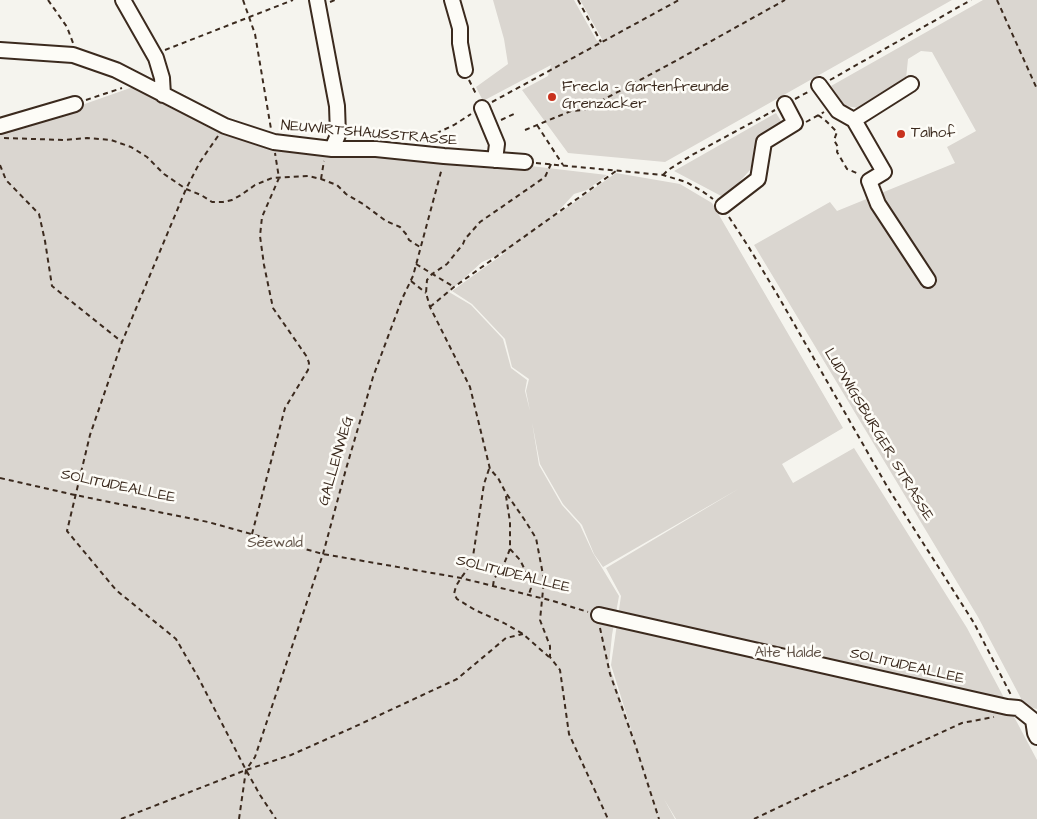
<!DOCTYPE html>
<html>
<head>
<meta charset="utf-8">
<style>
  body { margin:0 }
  canvas { display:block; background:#f5f4ee }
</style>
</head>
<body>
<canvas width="1037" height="819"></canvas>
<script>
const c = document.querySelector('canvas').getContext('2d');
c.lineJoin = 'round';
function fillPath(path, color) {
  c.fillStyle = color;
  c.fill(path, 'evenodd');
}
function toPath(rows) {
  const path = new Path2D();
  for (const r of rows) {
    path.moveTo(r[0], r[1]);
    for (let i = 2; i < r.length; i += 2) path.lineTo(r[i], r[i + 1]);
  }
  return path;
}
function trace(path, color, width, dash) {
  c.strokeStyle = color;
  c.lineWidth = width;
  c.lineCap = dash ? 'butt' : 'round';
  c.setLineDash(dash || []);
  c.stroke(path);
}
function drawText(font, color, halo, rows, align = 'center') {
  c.font = font + ' "Architects Daughter",sans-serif';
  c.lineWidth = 5;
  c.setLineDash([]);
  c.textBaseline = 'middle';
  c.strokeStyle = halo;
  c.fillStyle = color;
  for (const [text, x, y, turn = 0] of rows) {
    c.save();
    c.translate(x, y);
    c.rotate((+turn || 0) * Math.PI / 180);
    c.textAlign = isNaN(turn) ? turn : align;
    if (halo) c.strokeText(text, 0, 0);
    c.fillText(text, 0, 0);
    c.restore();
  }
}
fillPath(toPath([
  [493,0,574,0,597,41,602,39,580,0,952,0,665,162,568,153,522,90,548,76,551,65,483,101,476,87,508,64,504,39],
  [983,0,1037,0,1037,709,1025,706,978,617,754,245,830,202,837,211,955,163,947,147,976,131,932,52,921,51,908,59,906,79,859,108,845,106,831,86],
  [133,87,225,130,607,175,587,190,574,194,552,218,616,173,680,184,712,203,843,428,782,464,793,483,854,448,967,628,1037,760,1037,819,676,819,664,799,675,819,0,819,0,130,62,112],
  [506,252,452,291,472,304,505,339,512,367,529,379,526,391,530,411,525,391,527,380,511,368,503,339,471,305,449,292,482,262],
  [532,422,540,464,563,504,582,525,594,554,603,567,740,488,606,568,621,596,611,665,636,745,609,665,612,635,619,596,593,553,580,525,562,505,539,465],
  [776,113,783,124,760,137,750,170,725,198,674,171]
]), '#dad6d0');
const minor = toPath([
  [123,0,156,58,162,78,163,95],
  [317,0,337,106,338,135,332,149],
  [452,0,460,28,460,43,465,70],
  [0,50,73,55,116,70,225,126,274,142,332,149,376,149,444,156,525,162],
  [819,85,838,111,854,120,911,84],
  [482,108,497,144,495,160],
  [854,120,884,172,869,181,878,204,928,280],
  [0,126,75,104],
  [723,206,758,179,764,142,795,123,785,104],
  [599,615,1007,707,1018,708,1033,720,1035,733,1037,737]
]);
trace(minor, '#3b2a1e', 18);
trace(toPath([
  [48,0,67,27,73,43],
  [243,0,255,34,271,129],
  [578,0,601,42],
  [997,0,1037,89],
  [330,2,335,0],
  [165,50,293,0],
  [469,80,477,96],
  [830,80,971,0],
  [795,99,808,92],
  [86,100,122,88],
  [492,102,679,0],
  [818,115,826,121,837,132,834,140,838,147,837,152,847,169,859,174],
  [501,120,516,113],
  [806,122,824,112],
  [537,125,563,165],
  [525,130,571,111,584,110,670,64,785,0],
  [218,136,200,162,186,189,122,342,90,435,67,531,116,590,176,639,198,677,246,770,260,795,276,819],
  [4,138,64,140,87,138,111,140,131,147,147,157,164,174,186,189,201,195,212,202,223,202,232,200,241,195,255,185,272,178,308,176,321,179,337,185,346,194,363,204,386,221,400,227,406,234,409,240,420,247],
  [420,141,454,125,471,114],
  [536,163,663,175,686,182,702,191,713,199],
  [551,164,545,177,480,222,465,239,463,244,447,264,432,274,427,280,426,293,430,307,470,387,490,469,498,478,506,493,524,519,536,538,544,580,540,620,550,646,550,657,560,670,569,734,608,819],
  [0,165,6,180,39,214,45,241,52,286,122,342],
  [663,175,668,170,692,155,775,110],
  [321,179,324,161],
  [729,217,748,246,777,294,888,488,974,623,1011,695],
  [416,264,454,287],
  [411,281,426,293],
  [430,307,454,287,616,171],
  [489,469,484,484,472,563,461,578,456,586,454,594,457,599,475,610,504,623,523,634,549,657],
  [0,478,75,495,208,522,323,554,461,578,553,601,588,612],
  [252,534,285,408,308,370,309,363,307,357,273,308,264,265,260,236,262,217,279,178,275,153],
  [510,549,520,560,528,576,531,588,529,594],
  [493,586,494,579,504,564,510,549,510,522,506,496],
  [600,628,610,674,635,744,659,819],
  [121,819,246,770,291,755,354,727,457,679,506,638,523,634],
  [239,819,246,770,255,757,323,554,346,469,373,377,402,299,413,276,442,168],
  [754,819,815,790,962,723,994,717]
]), '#3b2a1e', 2, [5, 4]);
trace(minor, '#fdfcf7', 14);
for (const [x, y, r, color] of [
  [552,97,5,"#c8321e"],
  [901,134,5,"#c8321e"]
]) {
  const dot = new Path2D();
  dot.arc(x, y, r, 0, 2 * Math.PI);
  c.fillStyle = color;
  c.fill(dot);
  trace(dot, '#fdfcf7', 2);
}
drawText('15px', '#3b2a1e', '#fdfcf7', [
  ["Frecla - Gartenfreunde",562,88],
  ["Grenzacker",562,105],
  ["Talhof",911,134]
], 'left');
drawText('15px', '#3b2a1e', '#fdfcf7', [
  ["NEUWIRTSHAUSSTRASSE",369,134,5],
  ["LUDWIGSBURGER STRASSE",878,435,59],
  ["GALLENWEG",337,461,-74],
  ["SOLITUDEALLEE",118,487,12],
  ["SOLITUDEALLEE",513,575,14],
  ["SOLITUDEALLEE",907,667,13]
]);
drawText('15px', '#63554a', '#fdfcf7', [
  ["Seewald",275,544],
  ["Alte Halde",788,654]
]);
</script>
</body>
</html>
